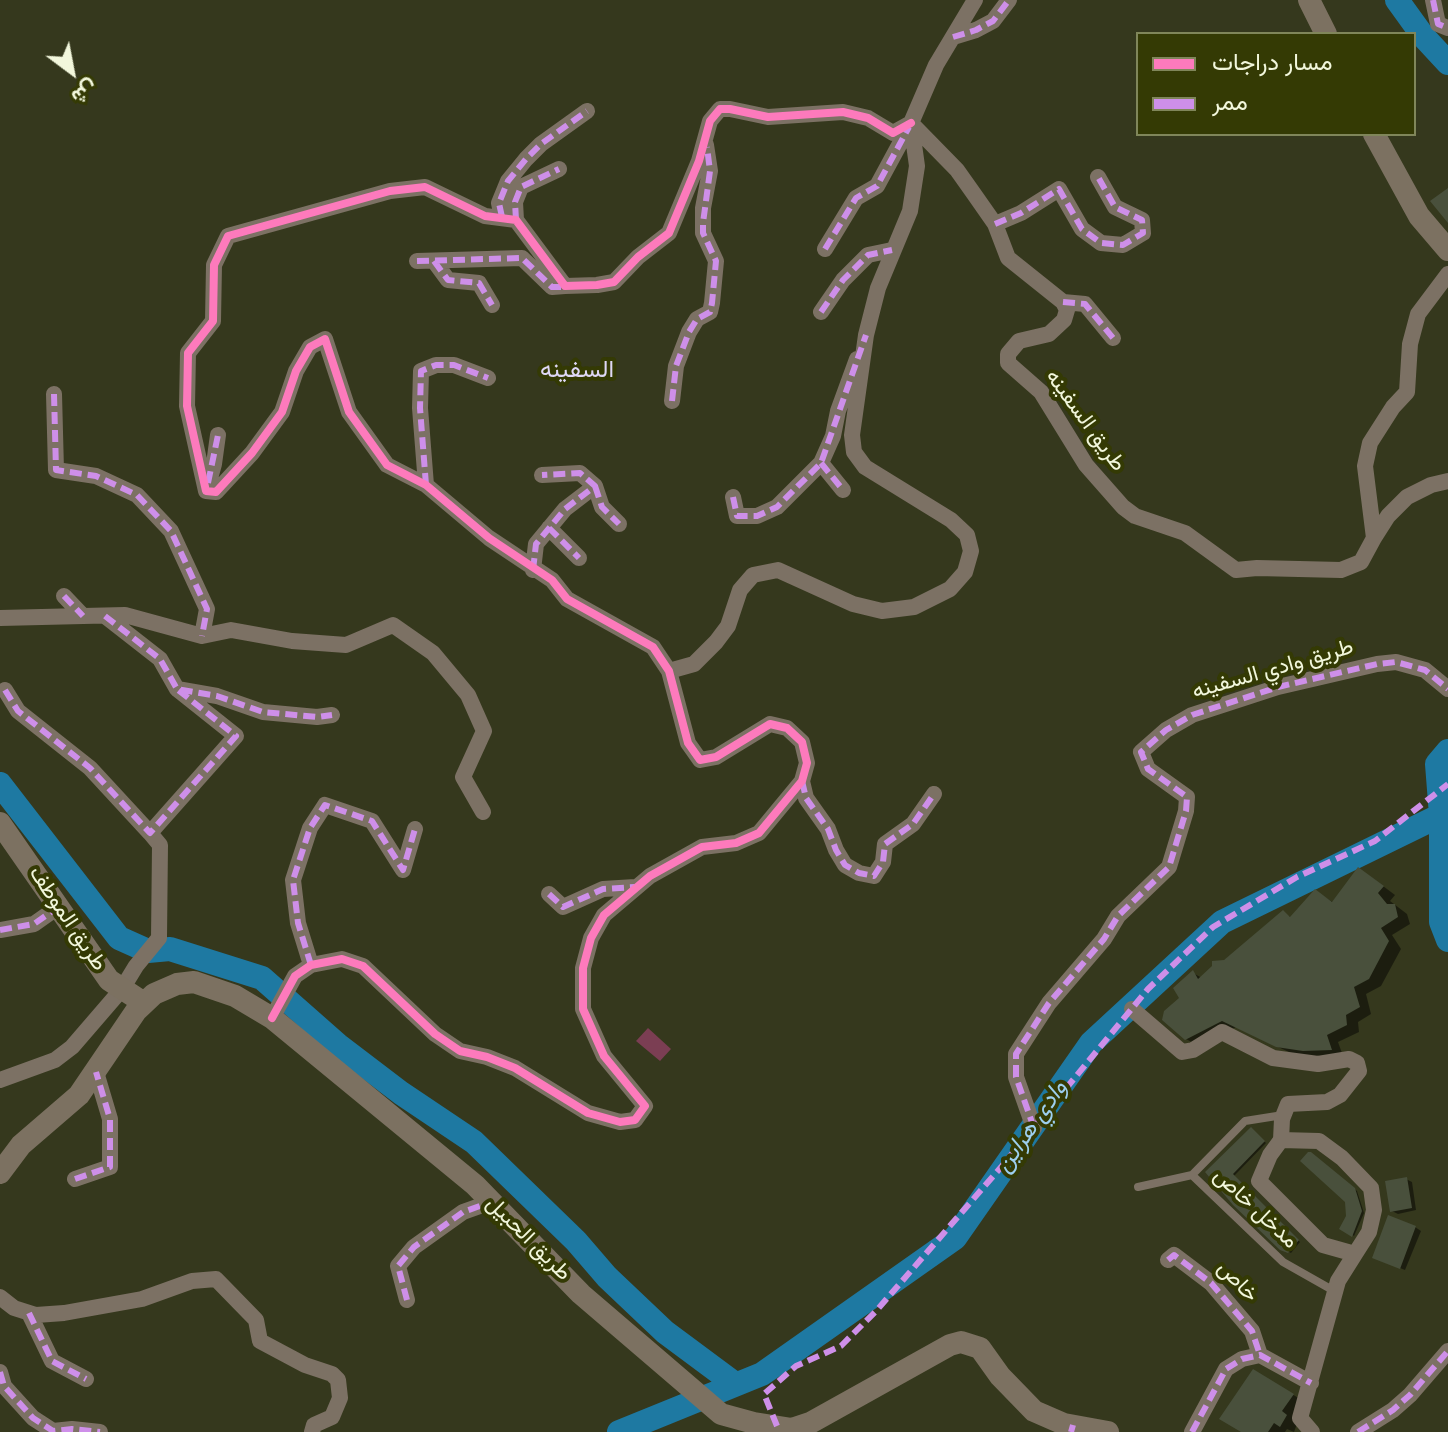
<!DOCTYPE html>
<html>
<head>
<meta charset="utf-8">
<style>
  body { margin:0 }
  #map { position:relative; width:1448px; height:1432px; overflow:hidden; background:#35381d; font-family:Roboto,Vazirmatn,sans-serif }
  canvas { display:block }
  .legend { position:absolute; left:1136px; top:32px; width:280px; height:104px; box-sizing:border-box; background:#343a04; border:2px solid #80865a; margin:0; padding:10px 14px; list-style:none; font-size:24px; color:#f2f7dc }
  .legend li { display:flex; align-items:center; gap:16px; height:40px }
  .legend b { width:40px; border:2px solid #80865a }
  .north { position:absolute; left:32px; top:32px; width:80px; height:80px; -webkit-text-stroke:6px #343a04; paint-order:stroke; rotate:148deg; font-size:22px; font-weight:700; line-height:32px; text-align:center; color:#f2f7dc }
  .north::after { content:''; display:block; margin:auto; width:28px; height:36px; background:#f2f7dc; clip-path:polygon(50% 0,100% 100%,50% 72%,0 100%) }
</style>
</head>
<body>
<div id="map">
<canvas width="1448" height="1432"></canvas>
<ul class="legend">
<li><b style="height:10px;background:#fd7abc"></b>مسار دراجات</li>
<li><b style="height:10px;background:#ce8fe9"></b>ممر</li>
</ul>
<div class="north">ش</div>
</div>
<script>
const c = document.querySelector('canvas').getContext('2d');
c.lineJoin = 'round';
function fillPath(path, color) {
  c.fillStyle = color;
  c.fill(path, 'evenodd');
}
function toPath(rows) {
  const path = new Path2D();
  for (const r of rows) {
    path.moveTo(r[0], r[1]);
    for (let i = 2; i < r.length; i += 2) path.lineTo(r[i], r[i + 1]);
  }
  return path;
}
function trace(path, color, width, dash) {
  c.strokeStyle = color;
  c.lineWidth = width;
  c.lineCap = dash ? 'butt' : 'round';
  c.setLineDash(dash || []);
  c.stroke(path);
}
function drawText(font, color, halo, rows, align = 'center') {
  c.font = font + ' Roboto,Vazirmatn,sans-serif';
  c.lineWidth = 8;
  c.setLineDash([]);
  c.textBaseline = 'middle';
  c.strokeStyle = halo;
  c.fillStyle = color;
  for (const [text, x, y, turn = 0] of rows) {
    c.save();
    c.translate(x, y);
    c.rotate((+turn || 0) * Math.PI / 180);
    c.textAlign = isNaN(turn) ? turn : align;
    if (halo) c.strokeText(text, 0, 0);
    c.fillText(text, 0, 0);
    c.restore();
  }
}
fillPath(toPath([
  [648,1028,671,1049,660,1061,636,1041]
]), '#7b3e53');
fillPath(toPath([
  [1371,877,1395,895,1390,901,1407,914,1410,924,1392,935,1401,949,1381,986,1366,994,1371,1014,1358,1022,1359,1032,1338,1042,1343,1056,1317,1057,1291,1053,1236,1027,1199,1046,1186,1039,1182,998,1193,973,1202,978,1283,913,1292,918,1315,891,1334,903],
  [1253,1131,1266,1143,1234,1176,1300,1242,1291,1253,1282,1248,1207,1172],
  [1314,1156,1357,1191,1364,1213,1354,1236,1342,1228,1348,1217,1347,1201],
  [1406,1179,1412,1182,1416,1210,1398,1214,1392,1211],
  [1415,1227,1421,1231,1405,1270,1380,1260],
  [1254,1371,1305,1402,1294,1432,1287,1429,1285,1432,1245,1432]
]), '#0007');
trace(toPath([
  [1397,0,1423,36,1448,63],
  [1448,751,1437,764,1441,815,1441,922,1448,940],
  [0,784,119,938,148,951,170,949,262,978,338,1045,401,1093,474,1142,576,1241,607,1277,665,1332,735,1384],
  [619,1432,762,1374,955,1238,1091,1043,1222,922,1441,815]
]), '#1e79a2', 24);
fillPath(toPath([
  [1448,188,1448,223,1430,201],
  [1358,867,1384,886,1378,893,1387,904,1395,904,1398,917,1381,928,1389,941,1369,979,1354,987,1360,1007,1346,1015,1347,1025,1327,1035,1332,1050,1303,1051,1276,1047,1222,1021,1185,1040,1162,1020,1164,1011,1179,998,1173,988,1193,970,1198,979,1212,966,1212,961,1224,960,1283,910,1290,917,1315,889,1332,902],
  [1251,1127,1265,1141,1233,1174,1299,1240,1288,1253,1280,1250,1233,1205,1205,1172],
  [1308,1152,1311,1152,1355,1188,1362,1211,1352,1237,1339,1229,1346,1216,1345,1202,1300,1161],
  [1407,1177,1412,1208,1390,1212,1385,1181],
  [1388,1215,1416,1226,1400,1269,1372,1258],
  [1253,1369,1294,1394,1282,1411,1287,1415,1280,1427,1274,1423,1268,1432,1241,1432,1219,1419]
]), '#49503c');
trace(toPath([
  [1192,1175,1283,1262,1336,1292],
  [1138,1187,1192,1175,1245,1121,1283,1115]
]), '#7c7164', 8);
trace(toPath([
  [975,0,936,65,911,123,957,170,974,194,995,224,1008,258,1063,302,1067,310,1064,320,1049,334,1019,341,1008,354,1008,363,1041,392,1086,465,1123,507,1135,516,1185,533,1236,570,1257,568,1341,570,1361,562,1374,538,1365,466,1370,443,1393,407,1407,392,1410,344,1418,314,1448,274],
  [1433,0,1438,24,1448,28],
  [953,37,976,30,993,21,1009,0],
  [502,217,499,203,508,181,526,159,541,144,587,111],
  [516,220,515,202,521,187,559,169],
  [995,224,1021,213,1059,189,1082,229,1101,243,1123,245,1143,233,1142,220,1115,207,1098,177],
  [825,249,856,198,877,186,910,125],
  [417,261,522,258,552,287,565,286],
  [434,261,448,280,479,283,492,305],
  [1063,302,1085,304,1113,338],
  [821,312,843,280,868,255,892,250],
  [54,394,56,470,96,476,137,495,171,531,207,609,202,636],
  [672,401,676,366,689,332,697,319,710,312,712,303,716,261,703,233,703,208,710,171,706,145],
  [821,463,843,490],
  [426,485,420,408,421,371,436,365,454,365,488,378],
  [595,486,602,507,619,524],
  [207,489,214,464,218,435],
  [733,497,737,516,757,516,777,507,821,463,833,436,838,411,857,359],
  [549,528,579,558],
  [1374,538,1388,516,1407,497,1431,485,1448,481],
  [533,570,536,544,565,509,595,486,580,473,542,475],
  [64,596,83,616],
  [105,616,160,659,177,689,217,696,263,712,317,717,332,715],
  [0,618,125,615,202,636,231,630,292,641,346,645,393,625,433,653,468,695,484,731,463,777,483,812],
  [669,671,694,664,716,642,728,626,740,590,753,575,778,570,853,604,882,611,914,607,950,589,965,572,971,551,967,535,951,520,865,467,854,452,852,435,866,335,878,288,910,211,917,166,911,123],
  [5,690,18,711,90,768,150,833,236,736,177,689],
  [802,781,806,798,828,829,836,850,845,865,859,873,874,876,883,862,885,844,913,824,934,794],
  [549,894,563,907,603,889,635,887],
  [0,930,34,924,58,907],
  [311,965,298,923,293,880,310,828,325,805,372,821,403,870,415,829],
  [1132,1009,1182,1052,1193,1050,1222,1032,1273,1058,1318,1064,1349,1059,1357,1063,1359,1071,1340,1095,1327,1102,1288,1104,1282,1119,1281,1140],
  [272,1018,295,976,311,965,342,959,363,966,435,1034,460,1051,487,1057,515,1068,588,1113,620,1122,635,1120,645,1106,604,1056,583,1009,583,968,591,938,604,915,650,876,702,847,736,843,759,833,802,781,807,763,802,742,787,728,770,724,716,757,700,760,688,743,669,671,653,647,567,599,552,580,489,538,426,485,387,465,349,412,325,339,310,347,296,371,282,412,252,453,216,492,206,491,187,406,188,353,213,321,214,265,228,236,390,191,425,187,485,216,516,220,565,286,597,285,614,282,638,257,669,233,699,161,710,121,720,109,730,109,768,117,843,112,868,118,893,133,911,123],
  [0,1080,55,1060,72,1047,122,989,136,966,159,938,160,845,150,833],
  [1034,1128,1016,1077,1016,1054,1049,1003,1104,939,1118,916,1169,867,1186,811,1187,797,1148,769,1141,752,1166,730,1192,715,1278,687,1377,664,1396,662,1425,670,1448,689],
  [75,1179,110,1167,110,1119,96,1072],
  [1168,1260,1174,1255,1211,1283,1252,1331,1260,1355],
  [0,1297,14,1308,36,1315,64,1313,142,1299,192,1281,216,1279,256,1320,260,1341,305,1365,332,1374,338,1380,340,1398,332,1417,314,1425,312,1432],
  [407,1300,398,1266,414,1247,463,1212,491,1202],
  [29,1313,52,1361,86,1379],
  [0,1372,4,1386,33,1418,53,1431,72,1429,100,1432],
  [1192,1432,1226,1369,1242,1359,1260,1355,1311,1383],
  [1312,1432,1300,1418,1338,1281,1355,1254,1369,1232,1374,1210,1371,1188,1342,1158,1319,1141,1281,1140,1270,1155,1259,1181,1323,1245,1355,1254],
  [1358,1432,1393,1410,1410,1395,1448,1351]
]), '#7c7164', 16);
trace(toPath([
  [1309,0,1326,34],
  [1374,134,1419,216,1448,250],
  [0,823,109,980,144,1003],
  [0,1173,21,1145,79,1095,136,1011,154,994,177,984,194,982,235,996,272,1018,475,1185,581,1294,721,1414,754,1423,792,1429,810,1423,950,1345,961,1342,980,1348,1000,1376,1034,1411,1064,1424,1108,1432]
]), '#7c7161', 22);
trace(toPath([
  [1433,0,1438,24,1448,28],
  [953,37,976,30,993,21,1009,0],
  [502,217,499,203,508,181,526,159,541,144,587,111],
  [516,220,515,202,521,187,559,169],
  [995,224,1021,213,1059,189,1082,229,1101,243,1123,245,1143,233,1142,220,1115,207,1098,177],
  [825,249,856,198,877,186,909,127],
  [417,261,522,258,552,287,561,287],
  [434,261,448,280,479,283,492,305],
  [1063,302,1085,304,1113,338],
  [821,312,843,280,868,255,892,250],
  [54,394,56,470,96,476,137,495,171,531,207,609,202,636],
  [672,401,676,366,689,332,697,319,710,312,712,303,716,261,703,233,703,223,710,171,707,147],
  [821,463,843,490],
  [208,483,218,435],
  [426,485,420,408,421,371,436,365,454,365,488,378],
  [595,486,602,507,619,524],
  [733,497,737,516,757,516,777,507,821,463,866,335],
  [549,528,579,558],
  [533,570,536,544,565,509,595,486,580,473,542,475],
  [64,596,83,616],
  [105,616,160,659,177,689,217,696,263,712,317,717,332,715],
  [5,690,18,711,90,768,150,833,236,736,177,689],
  [802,781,806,798,828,829,836,850,845,865,859,873,874,876,883,862,885,844,913,824,934,794],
  [549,894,563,907,603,889,635,887],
  [0,930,34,924,58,907],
  [311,965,298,923,293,880,310,828,325,805,372,821,403,870,415,829],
  [1034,1128,1016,1077,1016,1054,1049,1003,1104,939,1118,916,1169,867,1186,811,1187,797,1148,769,1141,752,1166,730,1192,715,1278,687,1377,664,1396,662,1425,670,1448,689],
  [75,1179,110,1167,110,1119,96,1072],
  [1168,1260,1174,1255,1211,1283,1252,1331,1260,1355],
  [407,1300,398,1266,414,1247,463,1212,491,1202],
  [29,1313,52,1361,86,1379],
  [0,1372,4,1386,33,1418,53,1431,72,1429,100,1432],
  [777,1426,764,1394,796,1366,841,1346,877,1310,1002,1166,1148,989,1213,927,1297,877,1375,841,1448,784],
  [1071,1432,1073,1425],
  [1192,1432,1226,1369,1242,1359,1260,1355,1311,1383],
  [1358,1432,1393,1410,1410,1395,1448,1351]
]), '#ce8fe9', 6, [12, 6]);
trace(toPath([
  [272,1018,295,976,311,965,342,959,363,966,435,1034,460,1051,487,1057,515,1068,588,1113,620,1122,635,1120,645,1106,604,1056,583,1009,583,968,591,938,604,915,650,876,702,847,736,843,759,833,802,781,807,763,802,742,787,728,770,724,716,757,700,760,688,743,669,671,653,647,567,599,552,580,489,538,426,485,387,465,349,412,325,339,310,347,296,371,282,412,252,453,216,492,206,491,187,406,188,353,213,321,214,265,228,236,390,191,425,187,485,216,516,220,565,286,597,285,614,282,638,257,669,233,699,161,710,121,720,109,730,109,768,117,843,112,868,118,893,133,911,123]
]), '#fd7abc', 8);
drawText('22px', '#f2f7dc', '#343a04', [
  ["طريق السفينه",1085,421,54],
  ["طريق وادي السفينه",1273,670,-16],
  ["طريق الموطف",67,919,56],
  ["مدخل خاص",1255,1209,43],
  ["طريق الحبيل",528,1239,45],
  ["خاص",1237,1282,46]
]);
drawText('24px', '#ded7f4', '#343a04', [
  ["السفينه",577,371]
]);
drawText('italic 24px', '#9dcfef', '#343a04', [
  ["وادي هراين",1032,1127,-55]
]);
</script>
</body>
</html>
